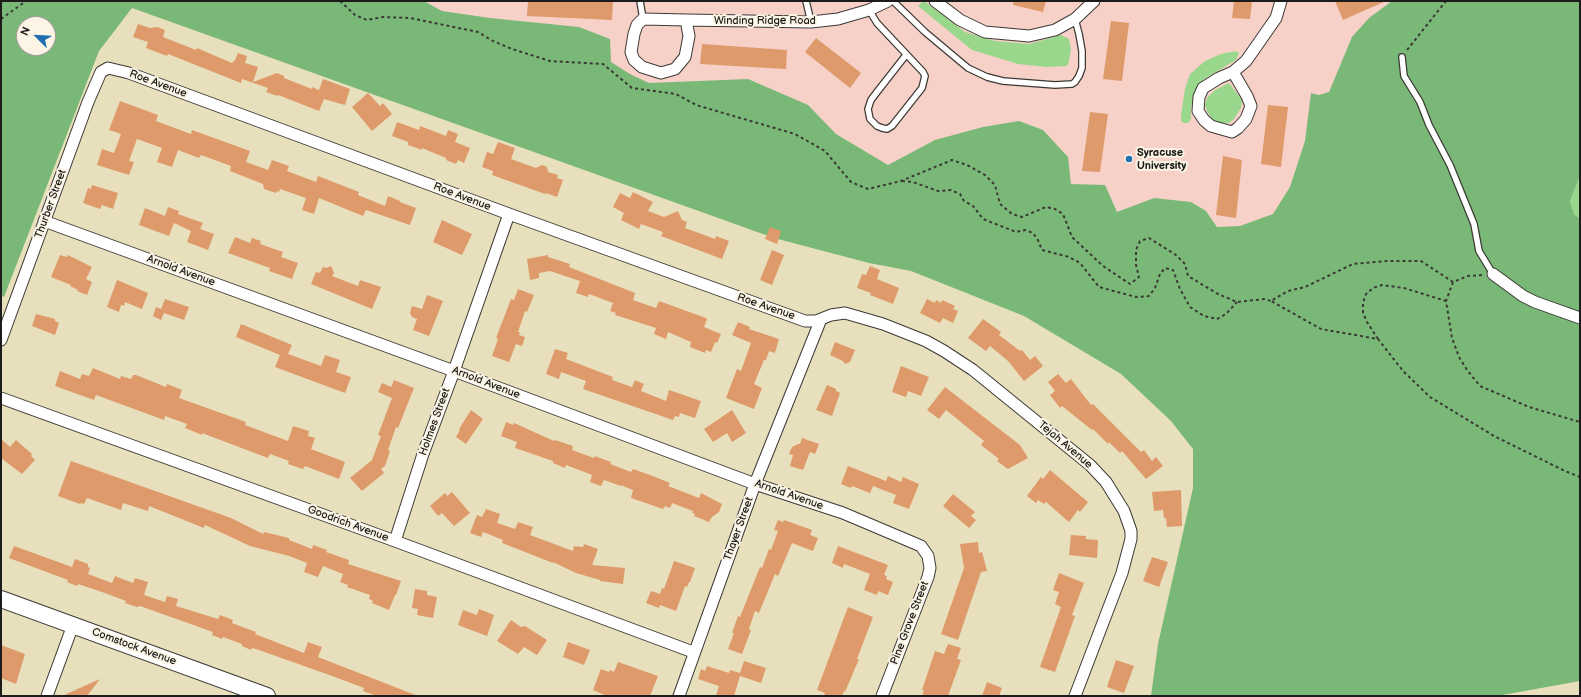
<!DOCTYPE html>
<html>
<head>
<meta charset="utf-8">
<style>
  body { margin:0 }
  #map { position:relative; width:1581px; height:697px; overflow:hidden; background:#e8e0bd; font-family:"Balsamiq Sans",sans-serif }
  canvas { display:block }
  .frame { position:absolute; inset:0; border:2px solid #1c1c1c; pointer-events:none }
  .north { position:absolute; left:16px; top:16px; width:40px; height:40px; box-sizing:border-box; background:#fcf5e5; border:1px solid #a29e95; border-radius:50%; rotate:294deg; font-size:11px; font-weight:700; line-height:16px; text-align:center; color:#1c1c1c }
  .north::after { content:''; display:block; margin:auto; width:14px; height:18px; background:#1f6fb2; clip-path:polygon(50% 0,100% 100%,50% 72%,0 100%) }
</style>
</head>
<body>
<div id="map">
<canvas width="1581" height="697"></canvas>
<div class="frame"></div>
<div class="north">N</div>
</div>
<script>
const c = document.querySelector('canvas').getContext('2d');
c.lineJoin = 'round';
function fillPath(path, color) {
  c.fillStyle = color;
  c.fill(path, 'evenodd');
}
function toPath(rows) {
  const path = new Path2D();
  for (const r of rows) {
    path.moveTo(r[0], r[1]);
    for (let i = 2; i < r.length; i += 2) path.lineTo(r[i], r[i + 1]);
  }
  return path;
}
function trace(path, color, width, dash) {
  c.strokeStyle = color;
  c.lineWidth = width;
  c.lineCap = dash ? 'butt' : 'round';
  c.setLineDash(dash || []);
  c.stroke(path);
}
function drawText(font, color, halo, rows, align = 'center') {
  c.font = font + ' "Balsamiq Sans",sans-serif';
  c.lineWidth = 4;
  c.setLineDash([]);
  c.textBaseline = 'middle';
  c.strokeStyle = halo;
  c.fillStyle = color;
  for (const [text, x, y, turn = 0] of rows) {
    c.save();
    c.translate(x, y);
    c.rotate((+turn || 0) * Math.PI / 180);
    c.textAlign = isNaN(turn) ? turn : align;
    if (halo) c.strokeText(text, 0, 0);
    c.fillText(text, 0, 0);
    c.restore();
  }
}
fillPath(toPath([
  [194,1,1580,1,1580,317,1234,341]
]), '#f7d1c8');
fillPath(toPath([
  [924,1,965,32,995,41,1029,44,1061,35,1069,39,1071,49,1069,61,1067,66,1047,67,1018,64,972,50,918,6],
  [1236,51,1239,53,1236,60,1204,79,1199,84,1191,107,1191,119,1188,123,1184,123,1181,121,1181,115,1185,89,1190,74,1205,61,1221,54],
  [1229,83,1242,100,1241,108,1234,119,1229,123,1218,123,1212,119,1207,111,1205,105,1207,98,1215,90],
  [1580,176,1580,219,1574,214,1570,201]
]), '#99d78c');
fillPath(toPath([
  [1,1,424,1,442,11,490,18,579,27,610,39,611,62,630,74,649,83,748,79,808,105,836,134,888,165,935,140,983,127,1019,121,1043,130,1068,157,1071,184,1105,185,1117,212,1154,198,1191,202,1206,211,1217,227,1240,226,1273,214,1290,187,1305,141,1311,93,1319,95,1329,92,1352,37,1369,18,1392,1,1580,1,1580,176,1570,201,1574,214,1580,219,1580,681,1497,696,1151,696,1158,644,1193,488,1193,449,1171,421,1121,374,1024,316,911,271,869,263,774,238,132,8,99,51,4,297,1,296],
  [24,24,48,24,48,48,24,48]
]), '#7ab878');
fillPath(toPath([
  [528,1,613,1,612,20,527,16],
  [1013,1,1046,1,1043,12,1013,5],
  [1234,1,1252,1,1250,19,1232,18],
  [1335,1,1386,1,1343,20],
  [1111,21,1129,23,1122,81,1103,79],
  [138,24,150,28,157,27,165,30,163,37,196,50,197,48,232,63,235,60,238,53,247,56,245,63,258,67,253,82,277,73,284,76,284,78,312,89,312,87,319,90,323,79,350,89,345,105,324,99,319,111,278,95,277,96,266,92,268,88,242,79,241,83,168,54,167,56,146,48,148,42,133,37],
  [816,38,861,73,850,88,805,52],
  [702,44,787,50,786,69,700,64],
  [368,93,380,106,383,103,392,114,372,131,352,107],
  [120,101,158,115,156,121,191,134,192,130,250,151,246,162,268,170,272,160,289,166,287,171,316,182,318,176,359,192,358,195,385,206,388,196,400,201,400,202,416,208,410,225,366,210,363,216,319,198,314,214,302,210,306,198,280,189,279,192,277,191,276,193,264,189,263,184,230,171,231,166,201,155,199,158,178,150,172,167,157,162,162,148,137,139,129,161,134,162,129,175,97,165,102,149,114,153,121,134,109,130],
  [1268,105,1288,107,1281,167,1261,164],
  [1090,112,1108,114,1100,172,1082,171],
  [397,122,419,130,420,126,446,136,448,130,458,134,455,142,470,148,464,163,458,160,456,164,446,160,446,158,422,148,422,150,408,145,408,142,392,136],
  [498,142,515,148,511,159,536,168,542,165,547,167,548,172,558,175,557,178,563,180,557,197,546,193,545,194,492,175,493,171,482,167,487,152,493,154],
  [1223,156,1242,160,1236,218,1216,215],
  [92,185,118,193,113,209,102,205,100,209,83,203,88,188,91,189],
  [633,192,653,202,648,211,664,217,678,211,682,220,687,222,685,228,715,239,716,236,729,241,722,259,661,236,663,232,641,224,639,229,621,220,624,213,613,207,620,193,630,198],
  [168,207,179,211,178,214,203,223,200,229,214,234,208,250,187,242,191,231,174,223,169,236,139,225,145,208,165,216],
  [442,220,472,234,462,255,433,242],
  [770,227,781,231,777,244,765,239],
  [235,237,250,243,252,238,261,241,260,244,283,252,281,257,298,263,292,279,269,271,270,268,228,253],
  [772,250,784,255,772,285,760,280],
  [60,255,67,257,68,255,92,267,86,279,92,282,87,295,77,291,78,290,70,286,71,285,51,277],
  [548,255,548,257,570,264,569,267,635,293,633,300,656,308,659,301,706,318,707,319,704,327,721,334,717,343,715,342,711,352,706,350,705,353,690,347,691,342,668,332,666,339,654,334,656,328,615,315,616,313,610,311,613,303,589,294,588,297,576,293,580,281,550,271,539,273,539,278,530,280,527,259],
  [331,266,334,273,332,276,358,286,360,280,381,287,372,309,311,284,316,272,320,273,323,267,327,268],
  [870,266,880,270,877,279,899,288,893,304,870,295,871,293,857,288,862,274,866,275],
  [117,280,148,293,142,309,125,302,124,306,121,305,119,312,107,307],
  [518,289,534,295,527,312,525,311,518,332,520,332,519,335,525,337,522,346,516,344,509,362,492,356,498,339,496,338,511,299,514,300],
  [427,295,443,301,429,336,413,330,417,319,412,317,410,313,412,306,422,309],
  [165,299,189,307,184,320,164,313,161,320,153,316,156,307,161,309],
  [927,299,935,303,936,300,941,303,942,300,955,306,953,309,958,311,953,323,943,318,940,323,920,313],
  [36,314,55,319,55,321,59,323,55,335,32,326],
  [983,319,1001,332,999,335,1020,351,1022,350,1030,360,1035,356,1043,366,1024,381,1008,361,990,346,986,351,968,338],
  [738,322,750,327,749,329,779,339,775,353,769,351,766,360,764,360,754,384,762,388,754,409,726,398,737,369,741,371,751,343,732,335],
  [241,324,292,345,288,354,321,366,325,355,340,360,336,372,351,377,345,393,275,367,280,355,236,337],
  [835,342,855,350,850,362,845,364,843,361,830,355],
  [555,349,568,353,566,359,613,377,612,380,632,387,635,380,644,384,641,391,666,401,669,390,701,401,695,418,680,413,679,417,675,416,673,420,583,389,586,381,561,372,559,379,546,374],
  [901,366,929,377,921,396,908,391,906,397,892,392],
  [93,368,120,379,121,376,131,379,133,375,136,375,166,387,167,384,182,390,179,398,246,422,245,425,288,441,293,426,309,431,308,436,315,438,311,449,345,462,339,479,305,466,303,469,288,464,289,461,270,454,268,458,202,433,202,435,185,428,187,424,165,416,164,420,96,395,94,400,55,386,60,371,80,379,82,374,89,376],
  [1058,374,1066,383,1071,379,1091,405,1093,404,1141,452,1144,450,1152,461,1156,457,1163,466,1146,479,1122,451,1120,453,1109,442,1108,444,1093,429,1092,430,1062,406,1060,408,1050,395,1055,391,1048,382],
  [394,380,414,388,398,428,396,427,388,450,390,451,385,466,381,469,384,473,362,491,350,478,372,460,381,436,378,435,392,398,378,392,382,383,391,387],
  [827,385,836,389,836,391,840,393,832,416,816,410],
  [945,387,1020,445,1028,458,1008,469,997,461,999,459,981,445,984,441,946,410,939,419,927,410],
  [471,410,483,419,466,444,456,437,460,430,459,429],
  [732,410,746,433,732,442,727,433,713,442,704,429],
  [506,422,513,425,514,423,554,441,555,440,573,446,572,450,594,458,595,456,611,462,610,464,631,472,633,469,650,475,670,483,668,486,699,498,701,493,722,504,719,512,712,517,709,522,694,516,695,514,692,513,693,511,672,503,670,508,665,506,663,509,631,498,633,490,623,486,623,485,621,486,604,480,601,486,590,482,592,475,566,465,565,468,553,463,553,461,515,448,517,442,501,436],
  [802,438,819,444,815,454,810,452,803,470,790,466,793,455,789,454,792,447,798,444,800,444],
  [1,439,10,447,16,440,32,454,31,456,35,460,22,474,1,458],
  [71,461,231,518,263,534,264,532,289,538,289,540,312,549,313,545,327,550,326,552,349,560,348,564,401,581,396,595,395,595,389,610,372,603,373,601,369,599,370,595,347,587,348,585,340,582,343,574,323,566,318,577,304,572,307,563,289,556,250,546,205,525,204,528,149,506,148,511,123,503,121,510,87,498,84,504,81,503,80,504,58,496],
  [848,466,886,481,888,476,901,482,903,477,919,484,909,509,893,503,896,495,873,486,870,493,852,486,851,488,841,484],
  [1050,470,1088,502,1080,512,1078,510,1069,522,1046,502,1044,504,1038,500,1036,503,1027,496,1041,477,1043,479],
  [1181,490,1182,526,1167,527,1166,518,1164,518,1163,510,1154,511,1152,492],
  [452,492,470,513,454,526,442,513,438,516,430,506,445,493,447,496],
  [953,494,975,512,971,516,976,520,969,528,943,506],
  [486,509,500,514,497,523,515,529,518,522,533,527,530,535,573,551,574,546,583,547,584,544,598,549,592,565,625,568,623,584,600,581,600,580,576,573,553,562,553,563,502,543,503,540,483,532,481,537,470,533,477,515,482,517],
  [778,520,783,522,784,520,812,530,810,535,818,538,813,551,792,543,778,576,775,574,759,613,755,611,749,629,751,630,742,654,728,649,734,633,732,633,738,616,740,617,760,567,762,568,769,549,771,550,778,531,774,530],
  [1071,535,1086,536,1086,539,1098,540,1097,558,1069,555],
  [978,542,979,553,982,552,987,571,981,572,958,640,941,634,964,568,960,544],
  [14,546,72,567,75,559,88,564,88,567,90,568,88,574,112,583,115,576,133,583,135,578,148,582,144,595,165,602,167,596,178,599,176,606,218,619,220,615,233,620,232,623,256,632,255,634,304,653,308,642,322,647,318,657,418,696,377,696,363,691,364,688,335,677,256,649,252,648,251,650,242,646,242,644,223,637,222,639,212,635,213,632,140,606,137,607,125,603,126,601,102,592,78,584,77,586,67,582,68,580,9,558],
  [838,546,888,565,884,575,887,576,886,579,893,582,888,595,878,591,877,595,864,590,870,574,844,564,843,568,832,563],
  [1152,557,1168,562,1159,587,1143,581],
  [674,561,695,568,690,582,689,582,687,587,685,586,676,611,660,605,659,608,646,603,651,591,660,594,662,588,664,589],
  [1059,573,1084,583,1072,615,1075,616,1055,672,1040,667,1061,607,1055,604,1059,592,1053,590],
  [415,589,427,591,427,595,437,597,433,618,417,615,418,609,412,608],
  [848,607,873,617,857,659,859,659,845,692,844,691,842,696,824,696,825,693,817,690],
  [479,609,494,615,487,636,458,625,463,610,477,615],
  [511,620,521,627,525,626,547,640,537,655,524,647,518,654,497,641],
  [568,642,590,650,584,665,563,657],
  [948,644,961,648,957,659,961,660,948,696,922,696,924,690,922,690,935,651,944,654],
  [1,645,25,654,16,684,1,678],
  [1116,660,1134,666,1124,693,1107,687],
  [744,661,766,668,761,683,740,676,734,696,716,696,719,686,698,679,701,669,705,671,707,666,729,673,730,670,740,673],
  [618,662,658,676,650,696,607,696,593,690,601,669,609,672,610,670,614,672],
  [100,679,87,696,62,696],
  [987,682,1002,688,999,696,982,696]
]), '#de9a6a');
const lane = toPath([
  [640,1,643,19],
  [806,1,811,22],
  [893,1,925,32,968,68,987,77,1003,81,1055,85,1072,84,1075,82,1079,76,1082,68,1082,51,1079,34,1075,19],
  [869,10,877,23,923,72,925,76,922,88,892,126,887,129,882,128,877,126,870,119,868,109,871,100,877,92,906,55],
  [1402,57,1404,76,1420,102,1429,125,1450,165,1474,224,1479,251,1493,274]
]);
const street = toPath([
  [935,1,960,20,985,32,1029,36,1055,30,1075,19,1094,1],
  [686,20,689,36,685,57,675,69,661,73,642,67,634,60,631,52,634,34,637,25,643,19,686,20,811,22,838,19,869,10,888,1],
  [1233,72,1247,96,1251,106,1246,119,1238,128,1232,132,1211,126,1204,120,1198,111,1199,97,1203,88,1219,78,1233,72,1246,61,1276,18,1281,1],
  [44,221,454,371,755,484,843,513,921,546,928,556,930,568,928,577,882,696],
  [1493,274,1523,296,1535,302,1580,318],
  [1,340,88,102,101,72,108,68,129,73,509,214,805,321,816,321,831,315,845,313,883,324,926,341,944,351,973,370,1090,465,1106,482,1124,511,1131,531,1131,539,1122,573,1075,696],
  [1,398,395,541,693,652],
  [395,541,423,454,454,371,509,214],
  [47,696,73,625],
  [679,696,755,484,821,319]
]);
const secondary = toPath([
  [1,599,267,696]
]);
trace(lane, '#3b3934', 8);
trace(street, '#3b3934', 13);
trace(secondary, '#3b3934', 18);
trace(toPath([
  [1,1,7,1],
  [340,1,355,15,367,20,383,17,410,18,478,32,493,41,512,49,550,61,603,64,632,88,676,94,696,105,795,134,825,151,851,182,868,189,901,181,952,160,967,165,985,175,995,185,1000,204,1012,214,1022,217,1046,207,1055,209,1063,214,1072,237,1103,266,1130,284,1139,277,1136,265,1136,250,1140,241,1149,238,1176,255,1185,264,1188,276,1218,294,1237,302,1265,299,1271,301],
  [1,19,26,1],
  [1407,50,1446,1],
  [902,181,913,182,938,191,951,190,960,194,964,201,973,206,983,219,1016,232,1025,230,1033,233,1038,240,1042,250,1069,257,1080,263,1099,287,1136,297,1149,296,1155,288,1160,274,1165,268,1173,270,1180,289,1190,307,1204,316,1217,319,1226,314,1237,302],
  [1482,275,1468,276,1453,282,1421,261,1387,261,1353,264,1305,287,1288,291,1271,301,1321,329,1378,339,1403,371,1430,397,1494,436,1565,471,1580,477],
  [1453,282,1446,301,1452,338,1459,357,1467,370,1480,386,1529,407,1580,422],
  [1378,339,1367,322,1363,313,1363,303,1366,294,1373,288,1382,285,1404,288,1446,301]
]), '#3b3934', 2, [3, 3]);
trace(lane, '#fff', 5.5);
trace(street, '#fff', 11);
trace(secondary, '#fff', 16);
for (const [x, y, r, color] of [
  [1129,159,4,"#1f6fb2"]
]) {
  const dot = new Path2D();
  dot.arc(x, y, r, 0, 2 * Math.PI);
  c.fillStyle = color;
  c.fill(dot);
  trace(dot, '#fcf5e5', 1.5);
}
drawText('11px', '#1c1c1c', '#fcf5e5', [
  ["Winding Ridge Road",765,21],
  ["Roe Avenue",158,84,20],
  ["Roe Avenue",462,197,21],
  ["Thurber Street",51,204,-70],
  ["Arnold Avenue",181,271,20],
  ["Roe Avenue",766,307,19],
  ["Arnold Avenue",486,383,21],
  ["Holmes Street",435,422,-70],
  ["Tejah Avenue",1065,445,40],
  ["Arnold Avenue",789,495,19],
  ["Goodrich Avenue",348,524,20],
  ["Thayer Street",739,529,-70],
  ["Pine Grove Street",910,623,-69],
  ["Comstock Avenue",134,647,20]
]);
drawText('bold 11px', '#1c1c1c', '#fcf5e5', [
  ["Syracuse",1137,153],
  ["University",1137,166]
], 'left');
</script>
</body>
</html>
